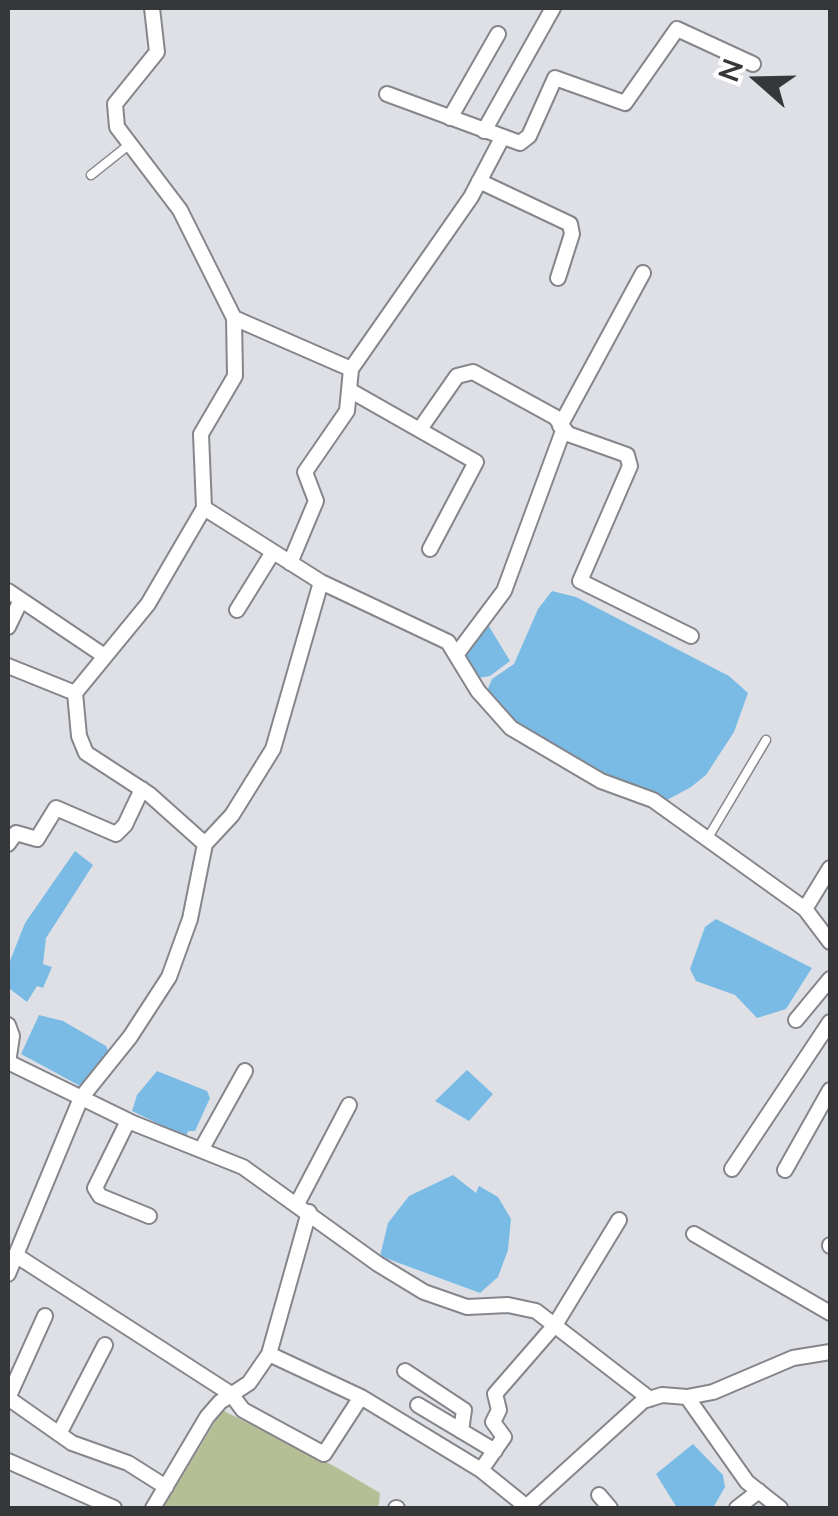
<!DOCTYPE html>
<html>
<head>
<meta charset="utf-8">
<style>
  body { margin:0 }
  #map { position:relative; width:838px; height:1516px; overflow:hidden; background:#dee0e5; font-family:Lato,sans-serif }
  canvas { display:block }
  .frame { position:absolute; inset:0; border:10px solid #363739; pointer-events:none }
  .north { position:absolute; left:708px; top:30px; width:100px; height:100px; -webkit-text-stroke:8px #fff; paint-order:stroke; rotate:290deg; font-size:28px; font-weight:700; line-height:40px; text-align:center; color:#363739 }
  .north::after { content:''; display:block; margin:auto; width:35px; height:45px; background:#363739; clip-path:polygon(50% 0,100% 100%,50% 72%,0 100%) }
</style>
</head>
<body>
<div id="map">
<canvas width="838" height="1516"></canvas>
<div class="frame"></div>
<div class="north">N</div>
</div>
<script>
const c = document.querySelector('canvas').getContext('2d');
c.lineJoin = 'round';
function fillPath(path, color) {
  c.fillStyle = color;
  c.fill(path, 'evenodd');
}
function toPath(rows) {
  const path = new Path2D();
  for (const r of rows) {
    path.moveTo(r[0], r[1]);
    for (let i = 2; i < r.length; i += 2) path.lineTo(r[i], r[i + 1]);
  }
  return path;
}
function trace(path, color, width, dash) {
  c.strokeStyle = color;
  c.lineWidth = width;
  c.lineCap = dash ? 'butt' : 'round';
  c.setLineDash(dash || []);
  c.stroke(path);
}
fillPath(toPath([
  [222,1410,334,1466,380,1493,379,1504,376,1508,163,1508]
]), '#b5be95');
fillPath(toPath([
  [552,591,576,597,729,676,748,693,734,732,706,775,691,787,667,800,621,788,511,728,487,691,492,679,514,664,538,609],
  [487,623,510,661,490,676,478,678,456,643,473,625],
  [75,851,93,865,46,938,43,964,52,967,43,988,37,986,27,1002,10,989,8,966,25,923],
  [716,919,812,968,786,1009,757,1018,735,995,696,981,690,969,705,927],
  [39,1015,63,1021,106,1046,112,1058,82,1087,21,1054],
  [467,1070,493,1094,469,1121,435,1101],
  [157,1071,207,1091,210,1098,195,1131,188,1131,186,1137,132,1111,137,1095],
  [453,1175,476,1193,479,1186,498,1197,511,1219,508,1250,498,1277,480,1293,380,1256,388,1223,409,1196],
  [693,1444,723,1475,725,1487,713,1508,677,1508,656,1474]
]), '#7abbe6');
const service = toPath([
  [91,175,130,144],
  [706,841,766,740]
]);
const minor = toPath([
  [152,8,157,52,115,104,117,127,180,210,234,318,351,369],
  [387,94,520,143,529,136,555,78,625,103,677,29,753,64],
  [450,118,498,34],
  [484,131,553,8],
  [479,181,570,224,572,234,558,278],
  [351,391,476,462,430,549],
  [560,426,643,273],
  [420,429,457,376,473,372,555,417,568,434,627,455,630,466,580,581,691,636],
  [204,508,321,582,448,642,478,691,511,728,601,781,653,800,805,909,830,942],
  [290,563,316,501,305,472,347,411,351,369,471,197,502,138],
  [8,591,103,655],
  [237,610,273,552],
  [8,627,21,600],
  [456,655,504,591,563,431],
  [8,666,75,693],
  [8,844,16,833,37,839,56,808,116,834,125,825,142,789],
  [205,844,149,794,86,753,79,736,75,693,148,604,204,508,201,434,235,376,234,318],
  [805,909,830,868],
  [796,1020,830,979],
  [8,1025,12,1036,8,1063],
  [8,1062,133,1123,243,1167,378,1264,424,1292,467,1307,508,1305,536,1311,650,1399],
  [128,1121,95,1188,100,1196,149,1216],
  [201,1150,245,1071],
  [732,1169,830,1022],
  [785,1170,830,1090],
  [297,1204,349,1105],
  [694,1234,830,1313],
  [830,1245,830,1246],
  [17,1256,231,1394,243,1410,324,1454,361,1397],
  [8,1274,81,1098,130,1037,169,977,190,919,205,844,232,815,273,749,321,582],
  [45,1316,8,1398,72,1443,128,1463,166,1487],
  [269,1354,361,1397,481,1470,528,1508],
  [405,1371,464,1410,461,1431],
  [687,1397,747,1482,780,1508],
  [418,1405,495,1451],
  [59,1434,105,1345],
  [8,1461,114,1508],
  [481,1470,504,1437,493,1422,499,1410,495,1394,555,1325,619,1220],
  [599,1495,610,1508],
  [153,1508,207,1417,220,1402,249,1383,269,1354,309,1212],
  [396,1508,397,1508],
  [525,1508,643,1401,662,1395,687,1397,713,1392,793,1358,830,1352],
  [737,1508,759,1491]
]);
trace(service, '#85868b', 11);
trace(minor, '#85868b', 18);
trace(service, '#fff', 8);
trace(minor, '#fff', 14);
</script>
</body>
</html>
